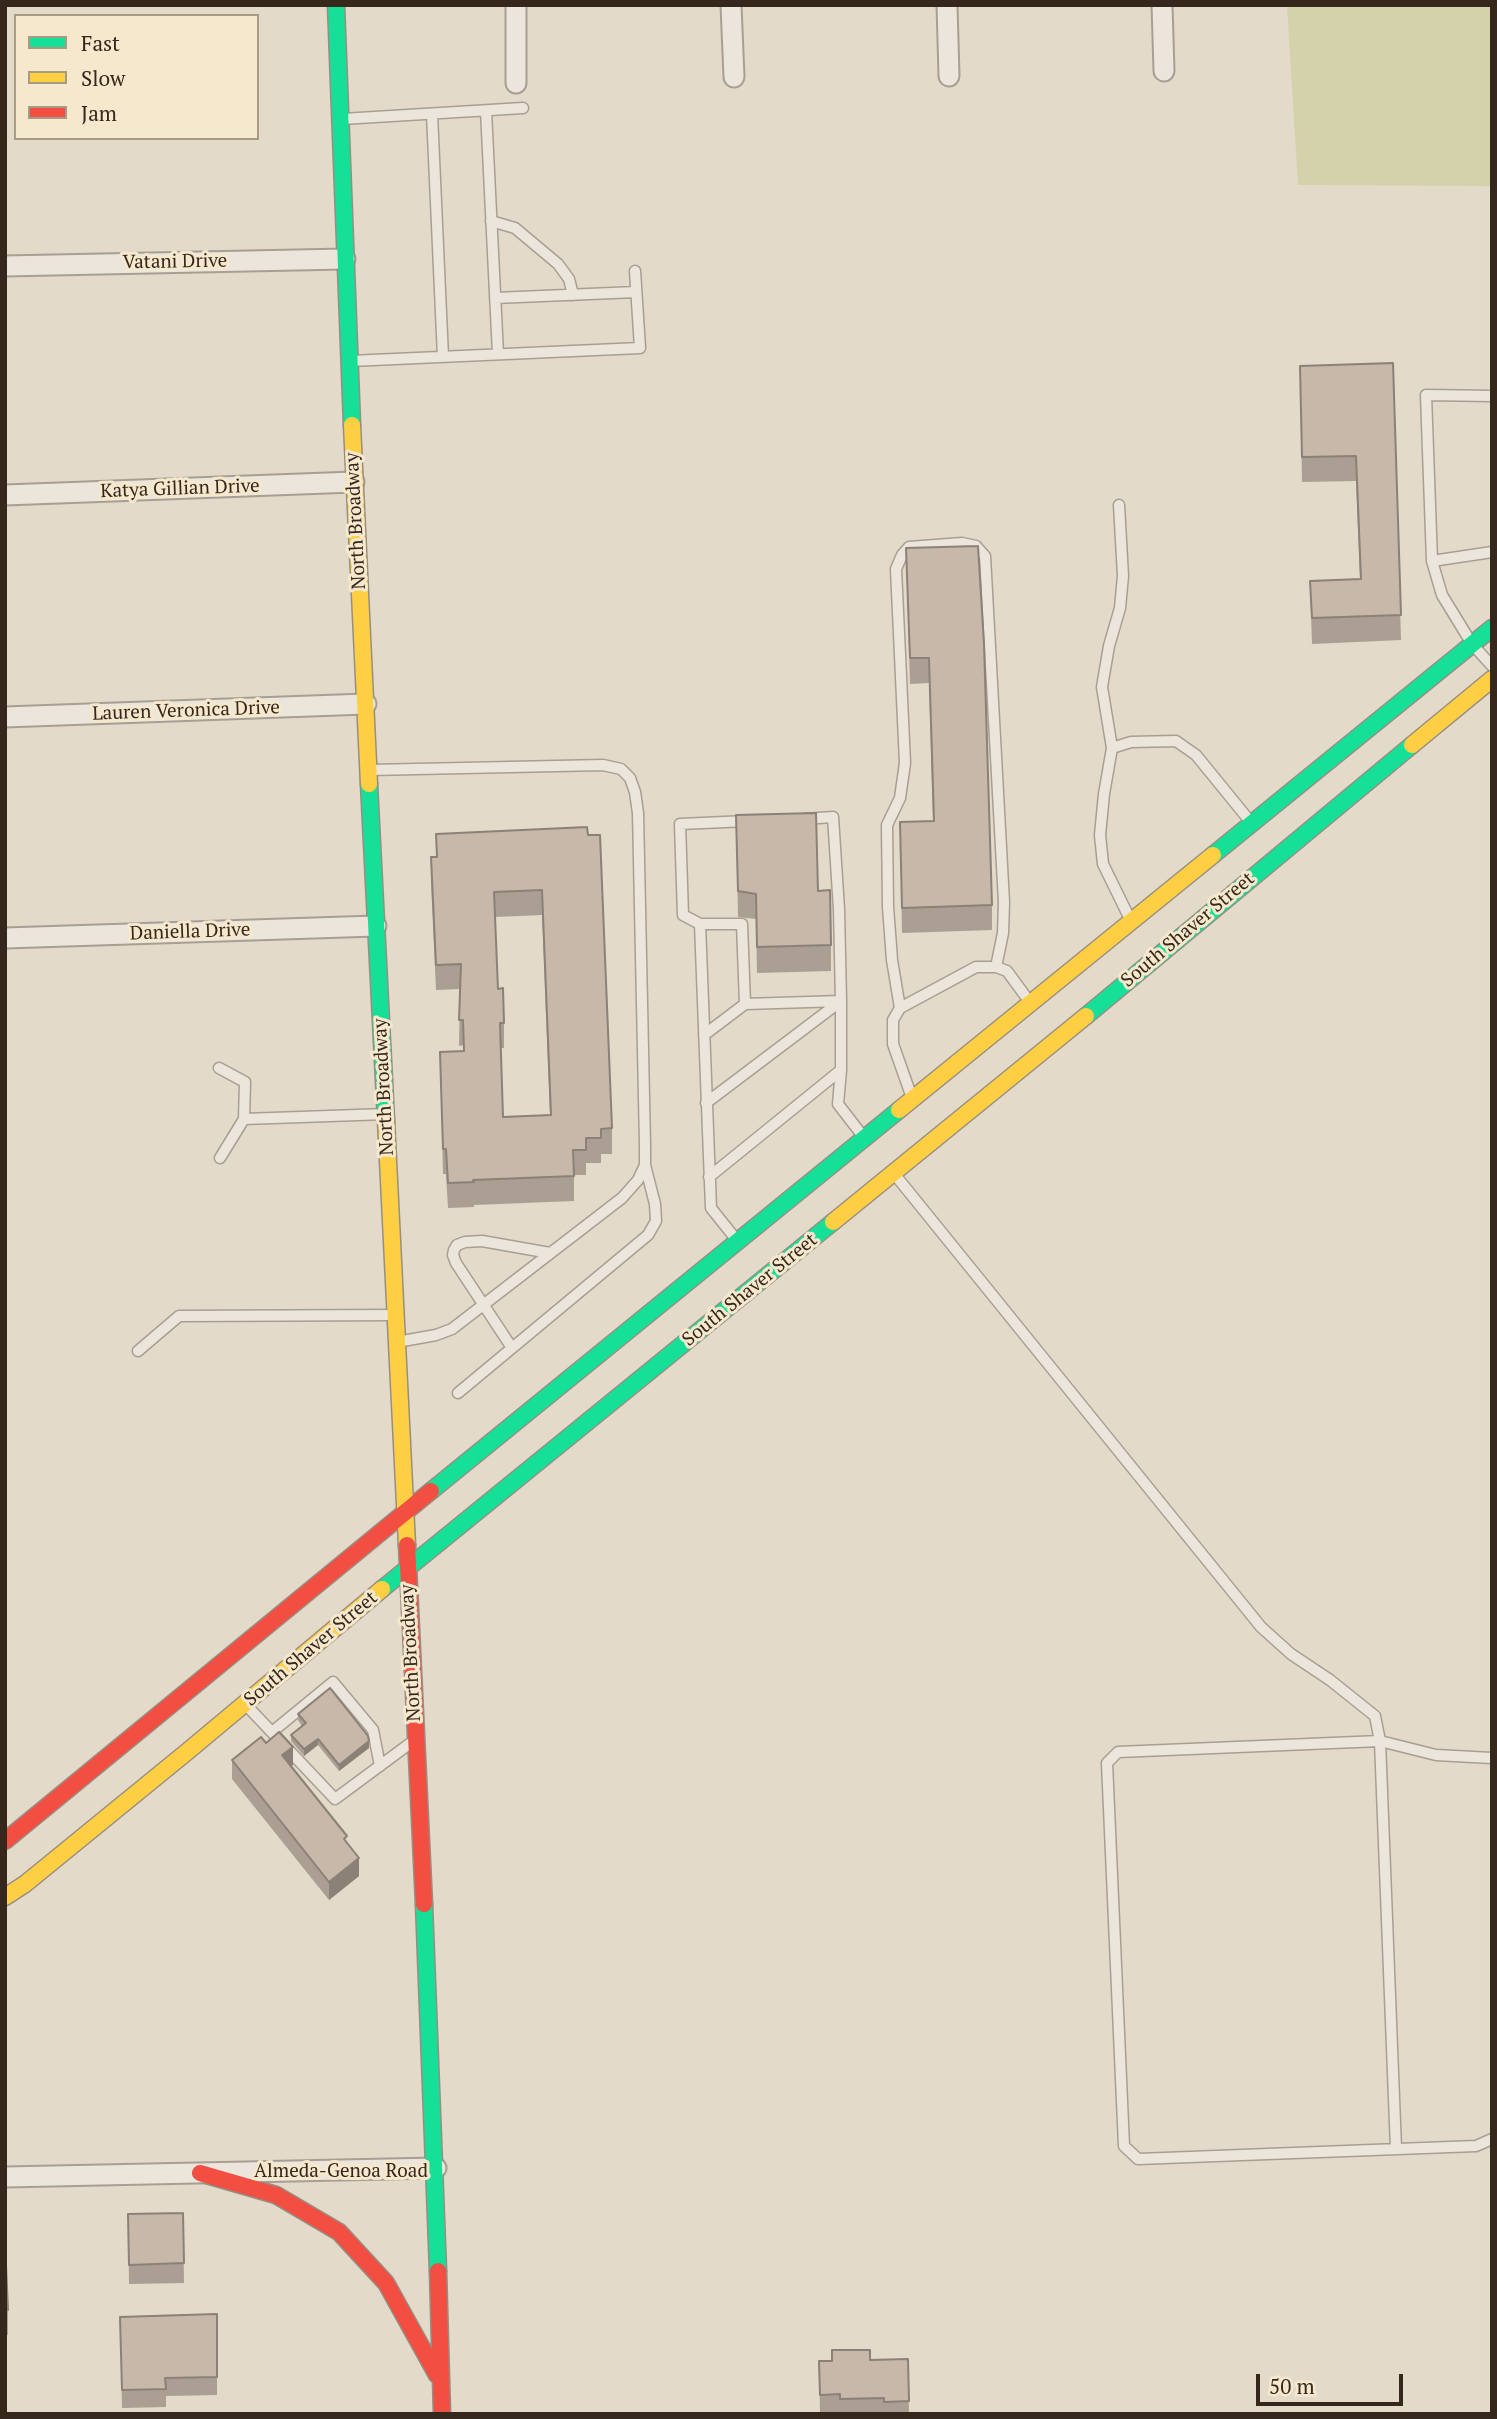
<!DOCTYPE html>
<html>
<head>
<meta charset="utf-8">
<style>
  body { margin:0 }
  #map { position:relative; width:1497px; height:2419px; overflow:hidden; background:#e3dac9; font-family:"PT Serif",serif }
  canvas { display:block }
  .frame { position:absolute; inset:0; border:7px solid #35271b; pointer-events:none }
  .legend { position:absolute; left:14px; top:14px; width:245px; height:126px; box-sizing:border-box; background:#f5e8cd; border:2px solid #a89b86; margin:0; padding:9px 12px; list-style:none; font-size:21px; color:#35271b }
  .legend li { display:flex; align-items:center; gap:14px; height:35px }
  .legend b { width:35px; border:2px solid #a89b86 }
  .scale { position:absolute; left:1256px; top:2374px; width:147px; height:32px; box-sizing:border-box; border:4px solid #35271b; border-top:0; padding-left:9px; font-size:21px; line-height:24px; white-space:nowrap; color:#35271b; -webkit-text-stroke:5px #f5e8cd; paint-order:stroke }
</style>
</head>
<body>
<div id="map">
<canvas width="1497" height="2419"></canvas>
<div class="frame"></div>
<ul class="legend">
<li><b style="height:9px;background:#16e098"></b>Fast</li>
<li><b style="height:9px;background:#ffcf43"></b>Slow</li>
<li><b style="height:9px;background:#f24e42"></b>Jam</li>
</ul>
<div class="scale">50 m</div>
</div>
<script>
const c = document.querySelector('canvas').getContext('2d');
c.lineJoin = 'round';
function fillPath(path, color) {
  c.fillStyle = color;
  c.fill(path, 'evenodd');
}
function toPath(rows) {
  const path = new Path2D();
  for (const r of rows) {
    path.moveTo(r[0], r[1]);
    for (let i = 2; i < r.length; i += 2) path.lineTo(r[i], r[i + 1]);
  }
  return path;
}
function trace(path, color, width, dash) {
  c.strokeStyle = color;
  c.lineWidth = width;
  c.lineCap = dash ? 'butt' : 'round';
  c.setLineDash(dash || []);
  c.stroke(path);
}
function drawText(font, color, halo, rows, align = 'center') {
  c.font = font + ' "PT Serif",serif';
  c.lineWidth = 6;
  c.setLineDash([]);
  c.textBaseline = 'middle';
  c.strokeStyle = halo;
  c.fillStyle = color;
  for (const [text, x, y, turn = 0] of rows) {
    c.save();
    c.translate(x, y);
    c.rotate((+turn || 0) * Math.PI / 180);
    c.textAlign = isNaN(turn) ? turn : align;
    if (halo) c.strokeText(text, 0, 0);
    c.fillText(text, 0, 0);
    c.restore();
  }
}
fillPath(toPath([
  [1287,5,1492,5,1492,186,1298,185]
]), '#d4d2ab');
const lane = toPath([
  [486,111,498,354],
  [432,114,443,357],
  [342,119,523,108],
  [491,221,515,228,558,264,569,279,573,295],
  [495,298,636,292],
  [350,361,640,348,635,271],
  [1492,396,1426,395,1432,561,1492,552],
  [1432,561,1442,595,1472,644,1492,666],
  [1112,748,1102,687,1109,646,1120,608,1123,576,1119,505],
  [370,770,603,765,621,769,630,778,635,792,638,813,645,1145,645,1165,638,1180,622,1198,452,1329,436,1335,397,1342],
  [804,819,833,817,839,909,841,1001,841,1070,838,1104,862,1135],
  [1129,917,1103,864,1100,835,1104,794,1112,748,1131,742,1176,741,1196,755,1249,820],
  [700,924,742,924,745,1004,704,1035],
  [745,1004,841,1001],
  [900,1008,892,960,888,907,887,825,900,798,905,763,896,569,902,555,909,547,962,543,976,546,985,556,1004,902,1003,933,996,967],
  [219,1068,245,1082,244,1119,220,1158],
  [911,1095,893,1044,893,1020,900,1008,976,967,996,967,1007,971,1029,1001],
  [706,1103,841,1001],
  [244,1119,386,1114],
  [896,1176,1261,1627,1291,1654,1330,1680,1375,1716,1380,1741,1396,2149],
  [709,1177,841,1070],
  [735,1238,711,1208,700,924,683,915,680,824,747,821],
  [512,1348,456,1263,453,1255,454,1250,457,1245,465,1242,482,1241,550,1253],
  [138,1351,179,1316,395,1315],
  [458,1393,648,1235,656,1221,655,1204,645,1165],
  [248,1707,335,1799,412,1742],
  [272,1732,333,1682,373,1730,380,1766],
  [1492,1758,1436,1755,1380,1741,1118,1752,1107,1763,1124,2146,1138,2159,1476,2146,1492,2139]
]);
const street = toPath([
  [516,5,516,83],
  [731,5,734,77],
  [947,5,949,76],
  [1162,5,1164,71],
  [5,266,345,259],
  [5,495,354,482],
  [5,717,366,704],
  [5,938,376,926],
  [5,2177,436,2168]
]);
const fast = toPath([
  [336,5,352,425],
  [369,784,386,1120],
  [1213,855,1492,628],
  [1086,1016,1412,745],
  [431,1491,899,1110],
  [382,1589,833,1222],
  [424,1904,438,2271]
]);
const slow = toPath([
  [352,425,369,784],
  [1412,745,1492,679],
  [899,1110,1213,855],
  [386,1120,407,1545],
  [833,1222,1086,1016],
  [5,1897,25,1884,188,1751,382,1589]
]);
const jam = toPath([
  [407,1545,424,1904],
  [5,1841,431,1491],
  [200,2173,276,2195,339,2232,386,2283,437,2375],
  [438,2271,442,2414]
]);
trace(lane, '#a89f93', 13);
trace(street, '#a89f93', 23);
trace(fast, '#978e83', 19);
trace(slow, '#978e83', 19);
trace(jam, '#978e83', 19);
trace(lane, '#ebe5db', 10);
trace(street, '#ebe5db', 19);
trace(fast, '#16e098', 16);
trace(slow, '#ffcf43', 16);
trace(jam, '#f24e42', 16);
fillPath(toPath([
  [1393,363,1401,640,1312,644,1310,581,1360,579,1356,481,1302,482,1300,366],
  [906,548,992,905,992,930,902,933,900,822,933,821,929,683,910,684],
  [736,815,818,891,831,945,831,971,757,973,756,919,738,917],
  [587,827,612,1128,612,1154,601,1154,601,1163,586,1163,586,1175,574,1175,574,1201,474,1205,474,1207,448,1208,446,1174,443,1174,440,1052,463,1051,463,1045,459,1046,460,989,436,990,431,882,431,857,436,857,436,834],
  [542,915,550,1115,503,1117,501,1048,504,1048,504,1023,498,989,495,917],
  [298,1714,369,1748,339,1771,318,1745,304,1756,291,1741,291,1735,302,1726,298,1720],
  [266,1743,293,1765,291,1766,347,1842,359,1876,329,1900,232,1779,232,1760],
  [183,2213,184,2283,129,2284,128,2214],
  [5,2242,8,2310,8,2335,5,2335],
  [217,2314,217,2395,166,2396,166,2407,122,2408,120,2317],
  [908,2359,909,2414,820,2414,819,2361]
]), '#ab9e92');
fillPath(toPath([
  [318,1739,318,1745,304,1756,304,1749],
  [369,1741,369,1748,339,1771,339,1765],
  [293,1747,293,1765,282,1773,282,1755],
  [359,1858,359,1876,329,1900,329,1882]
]), '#8b8177');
const building = toPath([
  [1393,363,1401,615,1312,618,1310,581,1361,579,1356,456,1302,457,1300,366,1393,363],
  [978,546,984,644,992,905,902,908,900,822,934,821,929,658,910,658,906,548,978,546],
  [816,813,818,891,830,890,831,945,757,947,756,894,738,891,736,815,816,813],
  [587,827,588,835,600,835,612,1128,601,1129,601,1138,586,1138,586,1150,573,1150,574,1176,473,1180,474,1182,448,1183,446,1149,443,1149,440,1052,464,1051,463,1020,459,1020,461,964,436,965,431,857,437,857,436,834,587,827],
  [542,890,551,1115,503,1117,500,1023,504,1023,503,988,498,989,494,892,542,890],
  [330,1688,368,1736,369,1741,339,1765,318,1739,304,1749,291,1735,306,1723,298,1714,330,1688],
  [279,1732,293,1747,282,1755,347,1836,344,1839,359,1858,329,1882,232,1760,261,1737,266,1743,279,1732],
  [183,2213,184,2263,129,2265,128,2214,183,2213],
  [5,2242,8,2310,5,2310,5,2242],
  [217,2314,217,2377,165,2378,166,2389,122,2390,120,2317,217,2314],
  [832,2350,870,2350,870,2360,908,2359,909,2401,884,2402,884,2398,840,2399,840,2394,820,2395,819,2361,832,2361,832,2350]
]);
fillPath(building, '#c7b8aa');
trace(building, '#8b8177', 2);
drawText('19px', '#35271b', '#f5e8cd', [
  ["Vatani Drive",175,262,-1],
  ["Katya Gillian Drive",180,489,-2],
  ["North Broadway",356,521,-93],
  ["Lauren Veronica Drive",186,711,-2],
  ["South Shaver Street",1188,930,-40],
  ["Daniella Drive",190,932,-2],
  ["North Broadway",384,1087,-93],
  ["South Shaver Street",750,1290,-39],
  ["South Shaver Street",311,1649,-40],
  ["North Broadway",411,1653,-93],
  ["Almeda-Genoa Road",341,2172]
]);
</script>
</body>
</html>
